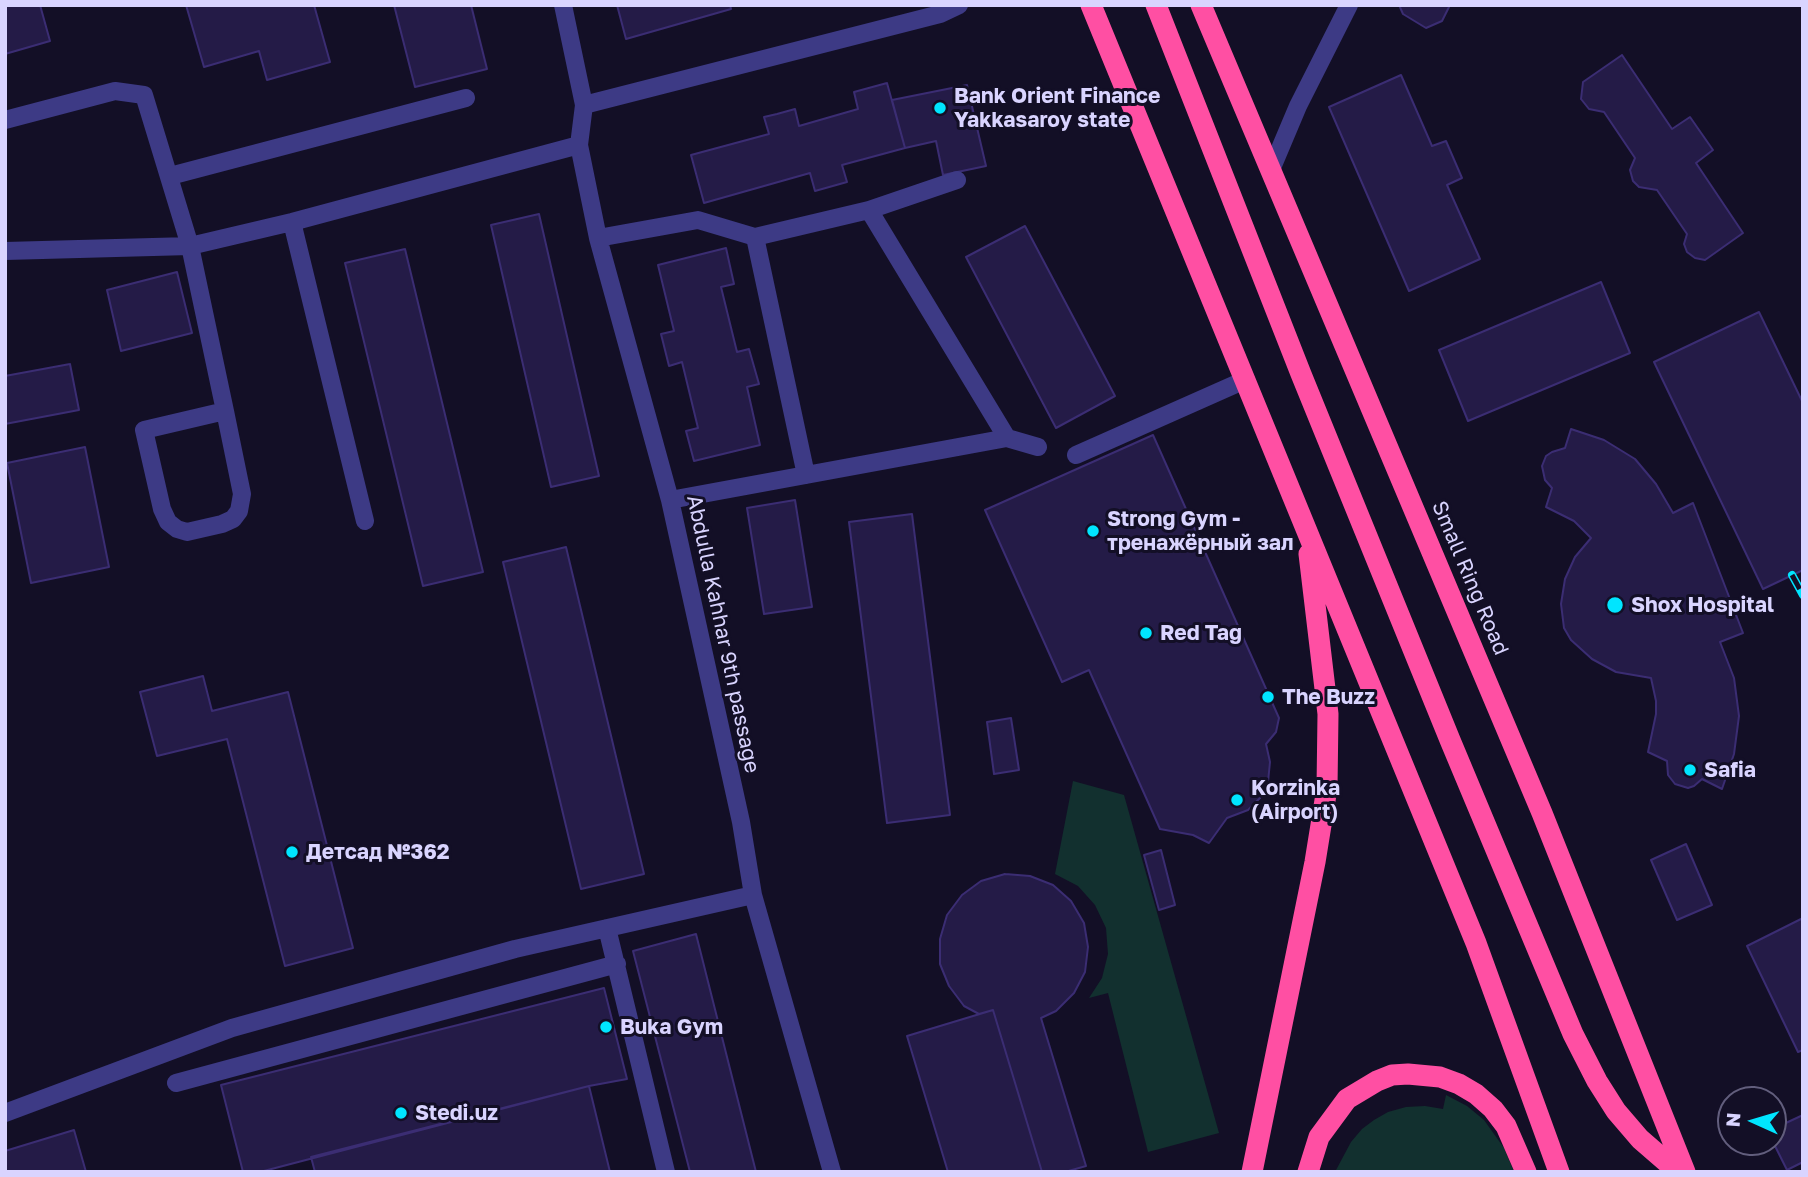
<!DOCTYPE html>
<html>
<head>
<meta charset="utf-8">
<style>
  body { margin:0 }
  #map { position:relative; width:1808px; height:1177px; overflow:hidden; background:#130f26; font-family:"Golos Text",sans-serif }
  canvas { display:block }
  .frame { position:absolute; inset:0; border:7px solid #d9d4ff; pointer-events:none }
  .north { position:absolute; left:1717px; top:1086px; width:70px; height:70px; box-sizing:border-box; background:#130f26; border:2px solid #625e7d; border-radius:50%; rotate:274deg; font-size:19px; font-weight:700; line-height:28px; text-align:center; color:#d9d4ff }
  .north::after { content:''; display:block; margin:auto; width:24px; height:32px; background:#00e5ff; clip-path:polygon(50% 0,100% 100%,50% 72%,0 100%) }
</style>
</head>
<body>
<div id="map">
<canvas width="1808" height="1177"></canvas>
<div class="frame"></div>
<div class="north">N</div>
</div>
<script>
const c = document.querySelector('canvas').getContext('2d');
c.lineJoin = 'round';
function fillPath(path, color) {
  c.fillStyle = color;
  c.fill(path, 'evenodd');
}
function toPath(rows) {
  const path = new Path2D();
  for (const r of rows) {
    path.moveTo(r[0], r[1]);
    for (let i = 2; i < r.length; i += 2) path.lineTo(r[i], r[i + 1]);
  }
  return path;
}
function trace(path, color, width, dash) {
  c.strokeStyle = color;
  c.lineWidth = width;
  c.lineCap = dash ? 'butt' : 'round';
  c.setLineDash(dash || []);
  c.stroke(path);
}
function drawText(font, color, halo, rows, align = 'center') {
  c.font = font + ' "Golos Text",sans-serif';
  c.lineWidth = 6;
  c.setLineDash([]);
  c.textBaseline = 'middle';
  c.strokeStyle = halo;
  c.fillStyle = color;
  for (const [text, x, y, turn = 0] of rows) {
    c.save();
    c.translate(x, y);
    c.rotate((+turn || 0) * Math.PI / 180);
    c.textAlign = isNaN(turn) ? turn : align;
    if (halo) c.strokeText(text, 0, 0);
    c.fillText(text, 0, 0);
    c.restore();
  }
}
fillPath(toPath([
  [1073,781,1124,795,1219,1133,1148,1152,1108,993,1089,998,1102,978,1108,954,1106,928,1095,905,1078,886,1055,874],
  [1446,1095,1467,1106,1484,1120,1504,1148,1514,1172,1335,1172,1351,1142,1362,1129,1374,1120,1388,1112,1406,1107,1425,1106,1443,1109]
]), '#12302f');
const building = toPath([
  [5,5,40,5,50,41,5,54,5,5],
  [186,5,314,5,330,62,267,80,259,51,204,67,186,5],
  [394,5,471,5,487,69,415,87,394,5],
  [617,5,730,5,731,9,626,39,617,5],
  [1399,5,1450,5,1442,21,1426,28,1403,14,1399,5],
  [1622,55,1672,129,1690,117,1713,150,1696,163,1743,233,1705,260,1695,258,1687,252,1684,244,1687,234,1657,190,1639,187,1633,181,1630,170,1635,158,1604,112,1589,109,1581,99,1583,82,1622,55],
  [1401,75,1432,146,1446,141,1462,178,1447,185,1480,259,1409,291,1329,107,1401,75],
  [887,83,905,148,842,165,847,182,815,191,810,173,704,203,691,155,769,134,764,117,777,114,795,109,799,126,858,109,854,92,887,83],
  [967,85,986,166,943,175,936,141,905,148,892,100,967,85],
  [539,214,599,476,551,487,491,225,539,214],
  [1025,226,1115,396,1056,428,966,257,1025,226],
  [726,248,734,284,721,287,737,352,749,349,759,384,747,387,760,445,694,461,686,431,698,428,682,362,669,366,661,334,674,331,658,265,726,248],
  [405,249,483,572,423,586,345,263,405,249],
  [177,272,192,333,121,351,107,290,177,272],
  [1601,282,1630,353,1468,421,1439,350,1601,282],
  [1759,312,1803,403,1803,570,1763,589,1654,362,1759,312],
  [70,364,79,410,5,424,5,376,70,364],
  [1571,429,1604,440,1635,459,1656,484,1673,513,1693,503,1743,633,1720,642,1734,678,1739,716,1734,754,1722,789,1702,779,1694,786,1688,788,1675,784,1668,775,1667,761,1648,752,1656,714,1656,701,1651,678,1616,672,1592,659,1571,640,1564,628,1561,604,1565,579,1575,557,1591,538,1574,521,1546,507,1552,488,1545,480,1542,466,1546,456,1552,452,1565,448,1571,429],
  [1153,435,1279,718,1276,732,1266,744,1270,762,1268,782,1260,798,1248,810,1227,818,1209,843,1193,835,1160,829,1089,670,1062,682,985,510,1153,435],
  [85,447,109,567,31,583,7,463,85,447],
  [795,500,812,607,764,614,747,508,795,500],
  [912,514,950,815,887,823,849,522,912,514],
  [566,547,644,874,581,889,503,562,566,547],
  [203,676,212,711,288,692,353,948,285,966,227,739,157,756,140,692,203,676],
  [1011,718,1019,770,994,774,987,722,1011,718],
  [1686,844,1712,905,1677,920,1651,860,1686,844],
  [1161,850,1175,905,1159,910,1144,855,1161,850],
  [1005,874,1030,876,1053,885,1071,901,1084,923,1088,947,1085,972,1074,993,1056,1011,1041,1018,1086,1166,1065,1172,1042,1172,993,1010,979,1014,964,1006,949,986,940,964,940,939,947,915,962,895,981,881,1005,874],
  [1803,918,1803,1050,1798,1052,1747,946,1803,918],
  [696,934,756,1172,690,1172,633,951,696,934],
  [604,988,627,1079,589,1086,260,1172,243,1172,221,1085,604,988],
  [993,1010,1042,1172,948,1172,907,1036,993,1010],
  [589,1086,610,1172,315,1172,311,1157,589,1086],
  [1803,1115,1803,1162,1787,1170,1773,1142,1773,1129,1803,1115],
  [74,1130,86,1172,5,1172,5,1151,74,1130]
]);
fillPath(building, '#241b47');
trace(building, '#3b2d73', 2);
trace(toPath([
  [563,5,584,105,579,145,598,238,670,500,741,822,753,895,832,1172],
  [584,105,940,14,959,5],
  [5,120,115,91,144,95,190,246,225,411,242,494,239,511,233,519,222,524,187,532,177,529,168,522,162,509,144,430,225,411],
  [1271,170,1298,106,1349,5],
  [170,176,466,98],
  [869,210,1007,438],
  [292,222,365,521],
  [755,237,806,475],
  [598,238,698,220,755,237,869,210,957,180],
  [5,251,190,246,292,222,579,145],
  [1076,455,1245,380],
  [670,500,1007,438,1038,447],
  [607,928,666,1172],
  [176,1083,617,964],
  [5,1113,232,1028,515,949,753,895]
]), '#3d3a85', 18);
trace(toPath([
  [1091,5,1476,943,1559,1172],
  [1156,5,1301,374,1450,740,1573,1034,1597,1081,1616,1111,1640,1139,1678,1172],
  [1201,5,1542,813,1685,1172],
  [1252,1172,1315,862,1327,788,1328,714,1309,554],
  [1308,1172,1319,1137,1347,1099,1377,1081,1392,1075,1408,1074,1440,1077,1459,1084,1476,1094,1493,1109,1506,1126,1526,1172]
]), '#ff4fa3', 21);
const rail = toPath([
  [1792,575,1803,595]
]);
trace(rail, '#00e5ff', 8);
trace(rail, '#130f26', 5, [16]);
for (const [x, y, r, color] of [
  [940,108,7,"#00e5ff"],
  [1093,531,7,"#00e5ff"],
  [1615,605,9,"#00e5ff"],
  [1146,633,7,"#00e5ff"],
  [1268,697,7,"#00e5ff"],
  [1690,770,7,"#00e5ff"],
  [1237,800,7,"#00e5ff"],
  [292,852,7,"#00e5ff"],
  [606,1027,7,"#00e5ff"],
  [401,1113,7,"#00e5ff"]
]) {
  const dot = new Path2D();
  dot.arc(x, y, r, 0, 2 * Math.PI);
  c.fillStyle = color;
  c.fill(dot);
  trace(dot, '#130f26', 2.5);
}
drawText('bold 21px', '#d9d4ff', '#130f26', [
  ["Bank Orient Finance",954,96],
  ["Yakkasaroy state",954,120],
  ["Strong Gym -",1107,519],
  ["тренажёрный зал",1107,543],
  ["Shox Hospital",1631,605],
  ["Red Tag",1160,633],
  ["The Buzz",1282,697],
  ["Safia",1704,770],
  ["Korzinka",1251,788],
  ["(Airport)",1251,812],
  ["Детсад №362",306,852],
  ["Buka Gym",620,1027],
  ["Stedi.uz",415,1113]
], 'left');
drawText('21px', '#d9d4ff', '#130f26', [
  ["Small Ring Road",1470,578,67],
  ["Abdulla Kahhar 9th passage",723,634,78]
]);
</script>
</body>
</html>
